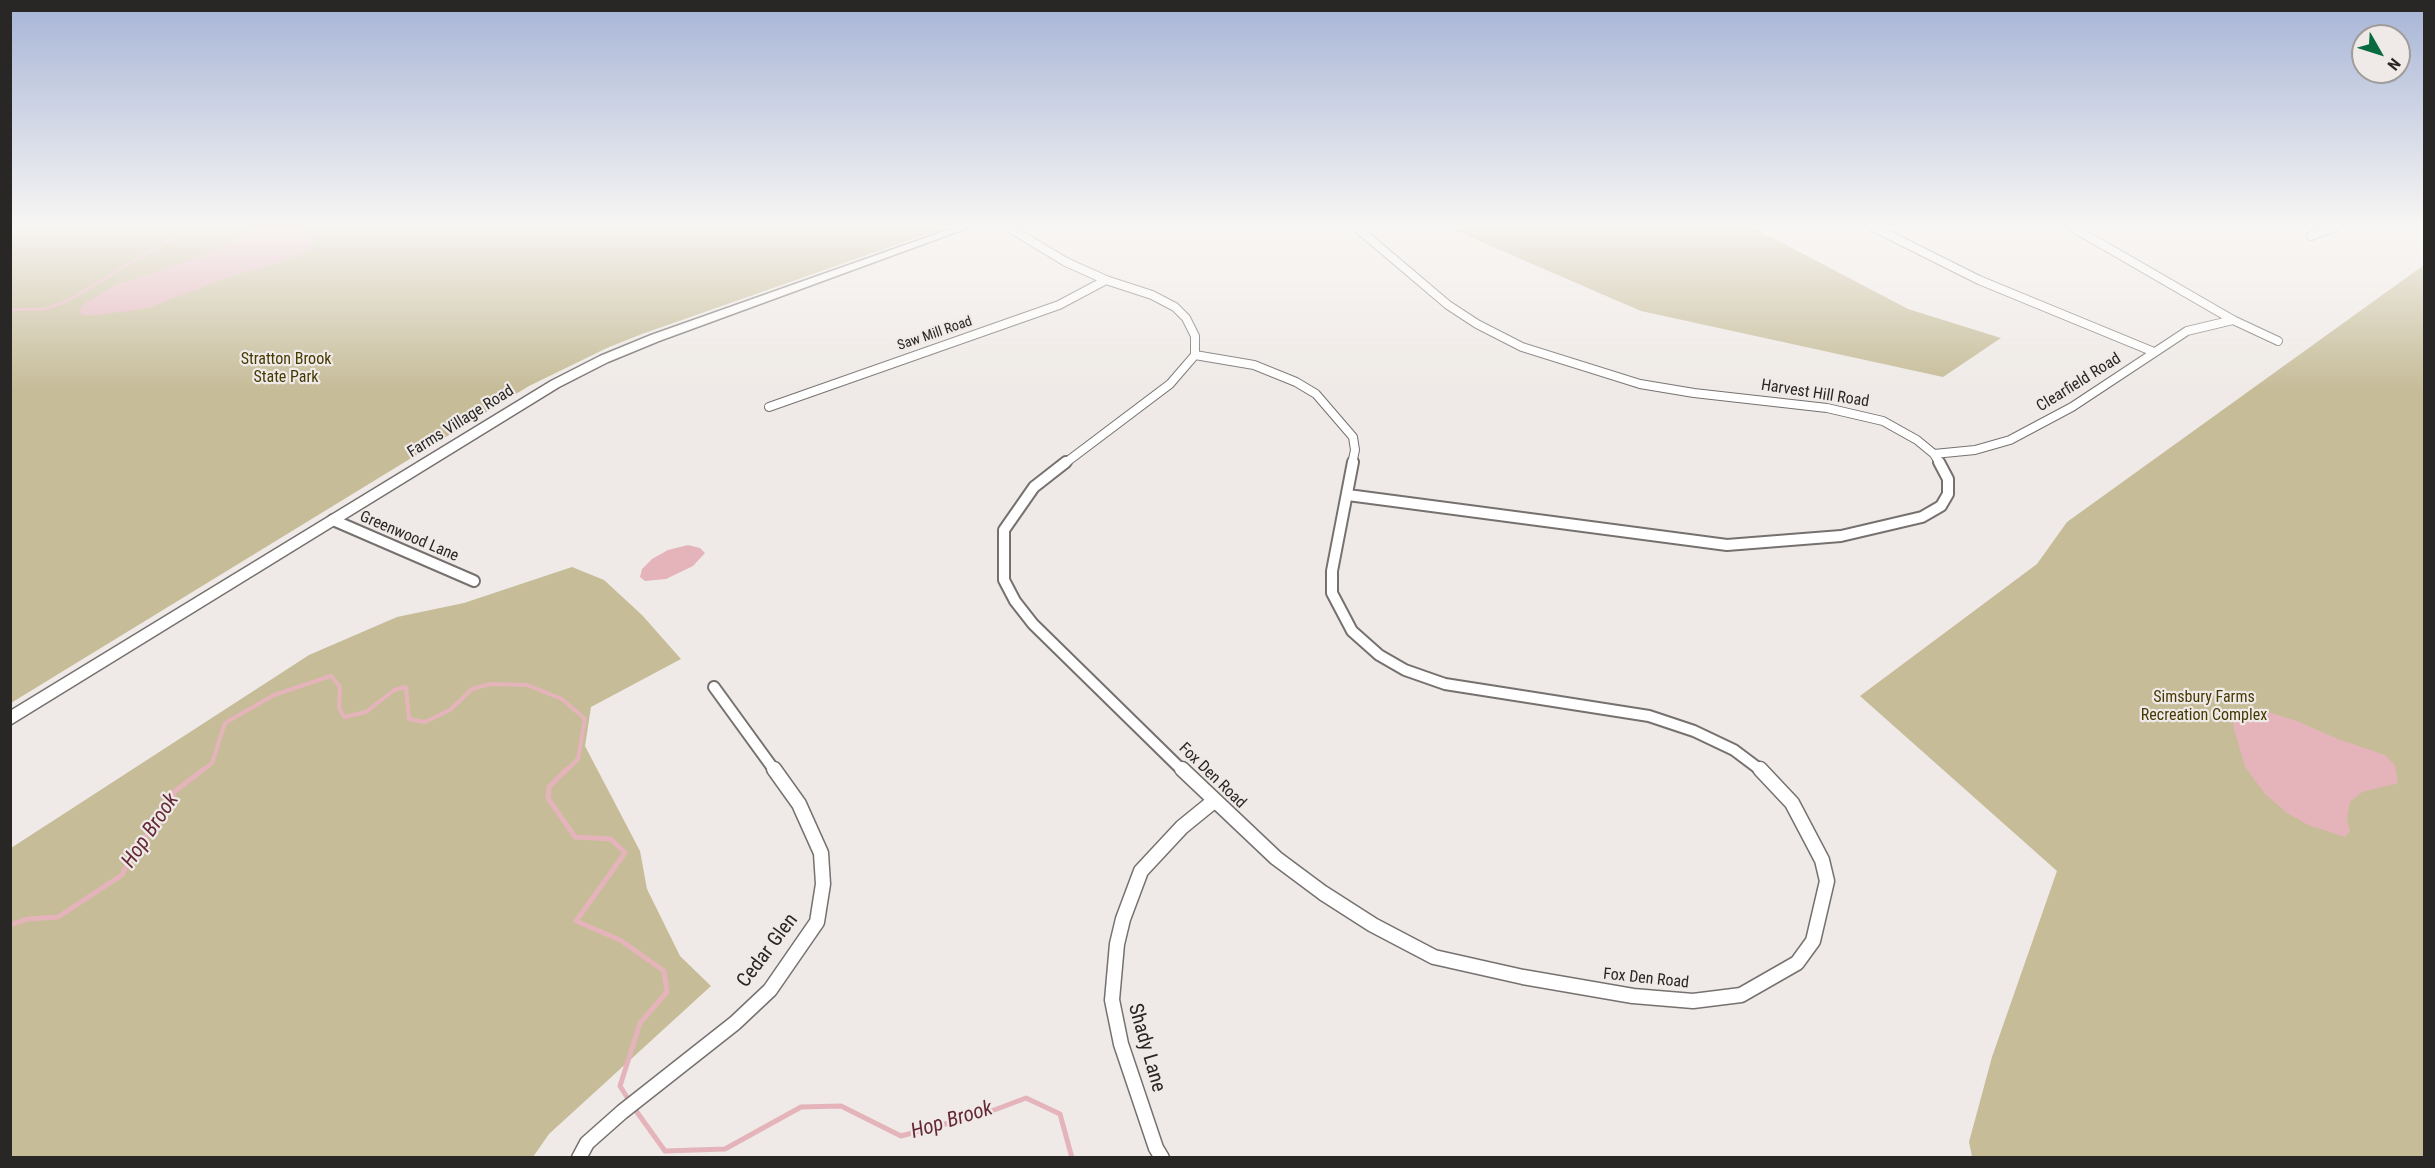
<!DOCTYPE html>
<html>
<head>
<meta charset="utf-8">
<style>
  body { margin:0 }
  #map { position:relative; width:2435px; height:1168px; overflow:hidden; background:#efeae7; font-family:"Roboto Condensed",sans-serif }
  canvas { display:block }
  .frame { position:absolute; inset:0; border:12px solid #292726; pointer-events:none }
  .north { position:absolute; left:2351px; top:24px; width:60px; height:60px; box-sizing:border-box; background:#efeae7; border:2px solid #a09c9a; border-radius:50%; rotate:129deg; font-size:16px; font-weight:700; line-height:24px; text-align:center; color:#292726 }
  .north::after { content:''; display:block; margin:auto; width:21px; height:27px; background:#086b40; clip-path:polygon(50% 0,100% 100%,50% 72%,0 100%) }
</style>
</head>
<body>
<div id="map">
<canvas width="2435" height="1168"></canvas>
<div class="frame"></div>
<div class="north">N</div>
</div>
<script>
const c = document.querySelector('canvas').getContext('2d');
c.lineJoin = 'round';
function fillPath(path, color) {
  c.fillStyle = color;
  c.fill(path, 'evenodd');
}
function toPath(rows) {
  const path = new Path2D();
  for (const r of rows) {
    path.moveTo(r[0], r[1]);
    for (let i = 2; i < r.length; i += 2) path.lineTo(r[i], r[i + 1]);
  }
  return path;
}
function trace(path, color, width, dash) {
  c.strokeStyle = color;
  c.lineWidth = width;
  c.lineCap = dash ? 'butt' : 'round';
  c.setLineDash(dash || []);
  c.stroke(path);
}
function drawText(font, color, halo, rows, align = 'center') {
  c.font = font + ' "Roboto Condensed",sans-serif';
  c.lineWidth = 4.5;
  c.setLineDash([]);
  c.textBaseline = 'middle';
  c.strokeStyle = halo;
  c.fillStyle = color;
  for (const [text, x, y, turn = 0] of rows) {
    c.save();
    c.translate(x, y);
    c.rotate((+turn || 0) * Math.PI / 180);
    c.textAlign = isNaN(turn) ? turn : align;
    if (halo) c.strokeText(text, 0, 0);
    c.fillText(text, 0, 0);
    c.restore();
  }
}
fillPath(toPath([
  [11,227,947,227,642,334,607,348,529,386,11,703],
  [1468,227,1752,227,1908,309,2001,338,1943,377,1641,311,1456,231],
  [2424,265,2424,1157,1972,1157,1969,1142,1992,1057,2057,871,1860,696,2037,564,2067,522],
  [572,567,604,580,642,615,681,659,591,707,585,746,640,851,647,889,680,956,711,986,549,1134,533,1157,11,1157,11,848,309,655,397,617,464,603]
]), '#c6bc98');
fillPath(toPath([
  [250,227,295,227,306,232,314,241,308,249,293,258,226,278,149,308,99,315,84,316,79,312,82,305,115,285,200,257,225,245],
  [688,545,700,548,705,553,693,566,666,579,645,581,640,577,642,569,652,559,668,550],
  [2255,711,2268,712,2297,721,2338,739,2385,755,2395,765,2398,783,2362,792,2350,802,2347,819,2350,831,2345,837,2308,825,2287,813,2265,794,2245,767,2233,725,2235,713]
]), '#e4b4ba');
trace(toPath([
  [10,310,44,309,67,301,191,227]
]), '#e4b4ba', 3);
trace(toPath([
  [202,771,212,763,225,723,274,695,331,676,340,687,339,708,344,717,366,712,394,690,406,687,409,719,425,722,450,710,472,689,490,684,527,685,562,699,585,719,578,759,566,771]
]), '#e4b4ba', 4);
trace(toPath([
  [567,769,549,787,548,798,575,837,611,839,625,853,576,921,620,940,664,971,667,992,640,1023,620,1086,630,1102],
  [10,925,27,919,58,917,122,875,136,846,168,812,174,792,204,769],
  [634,1108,665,1151,725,1149,801,1107,841,1106,901,1136,989,1112,1026,1098,1060,1114,1072,1158]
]), '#e4b4ba', 5);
const minorFar2 = toPath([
  [1008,227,1066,262,1106,280,1152,295,1175,307,1186,318,1195,336,1195,355],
  [1356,227,1448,305,1477,324,1522,347,1640,384,1694,393,1827,408,1883,421,1917,440,1934,454,1940,464],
  [1873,227,1979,280,2154,352],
  [2072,227,2233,320,2278,341],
  [2311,236,2335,227],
  [1195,355,1254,365,1296,382,1316,394,1353,437,1355,450,1352,464],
  [769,407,1059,305,1106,280],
  [1934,454,1975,450,2010,440,2072,407,2187,331,2233,320],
  [1064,464,1170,384,1195,355]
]);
const minorFar1 = toPath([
  [1066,462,1034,487,1004,530,1004,580,1015,601,1033,624,1183,771],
  [1353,462,1332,571,1332,593,1352,631,1379,655,1405,670,1445,684,1649,716,1694,731,1734,750,1762,771],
  [1348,495,1727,545,1841,536,1922,517,1941,506,1948,494,1948,479,1939,462],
  [333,520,474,581],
  [714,687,775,771]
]);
const minor = toPath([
  [1182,769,1276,858,1323,893,1373,925,1434,957,1523,977,1633,996,1693,1001,1741,995,1797,963,1813,941,1827,881,1822,860,1792,803,1760,769],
  [579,1158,587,1143,622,1112,735,1023,770,990,817,922,823,884,821,853,799,804,774,769],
  [1162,1158,1156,1148,1121,1044,1112,1000,1117,944,1123,919,1141,871,1182,827,1214,801]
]);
const secondary = toPath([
  [956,227,970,227,659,341,608,362,559,387,10,725,10,711,551,381,600,356,651,335,956,227]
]);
trace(minorFar2, '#76716f', 10);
trace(minorFar1, '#76716f', 14);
trace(minor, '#76716f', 17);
trace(secondary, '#76716f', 3);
trace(minorFar2, '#fff', 8);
trace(minorFar1, '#fff', 10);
trace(minor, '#fff', 14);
fillPath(secondary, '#fff');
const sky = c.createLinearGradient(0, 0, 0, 390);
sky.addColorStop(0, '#a6b4d6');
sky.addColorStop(0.58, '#f8f6f4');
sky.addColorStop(1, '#f8f6f400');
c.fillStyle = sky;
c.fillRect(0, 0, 2435, 390);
drawText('14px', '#292726', '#efeae7', [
  ["Saw Mill Road",935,334,-19]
]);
drawText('16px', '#473902', '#efeae7', [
  ["Stratton Brook",286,360],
  ["State Park",286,378],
  ["Simsbury Farms",2204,698],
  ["Recreation Complex",2204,716]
]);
drawText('16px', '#292726', '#efeae7', [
  ["Clearfield Road",2079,383,-32],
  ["Harvest Hill Road",1815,394,9],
  ["Farms Village Road",461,422,-32],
  ["Greenwood Lane",409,537,23],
  ["Fox Den Road",1212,776,44],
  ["Fox Den Road",1646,979,6]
]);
drawText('20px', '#292726', '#efeae7', [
  ["Cedar Glen",768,951,-53],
  ["Shady Lane",1146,1048,74]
]);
drawText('italic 21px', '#652936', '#efeae7', [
  ["Hop Brook",151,831,-56],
  ["Hop Brook",952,1121,-17]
]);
</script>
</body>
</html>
